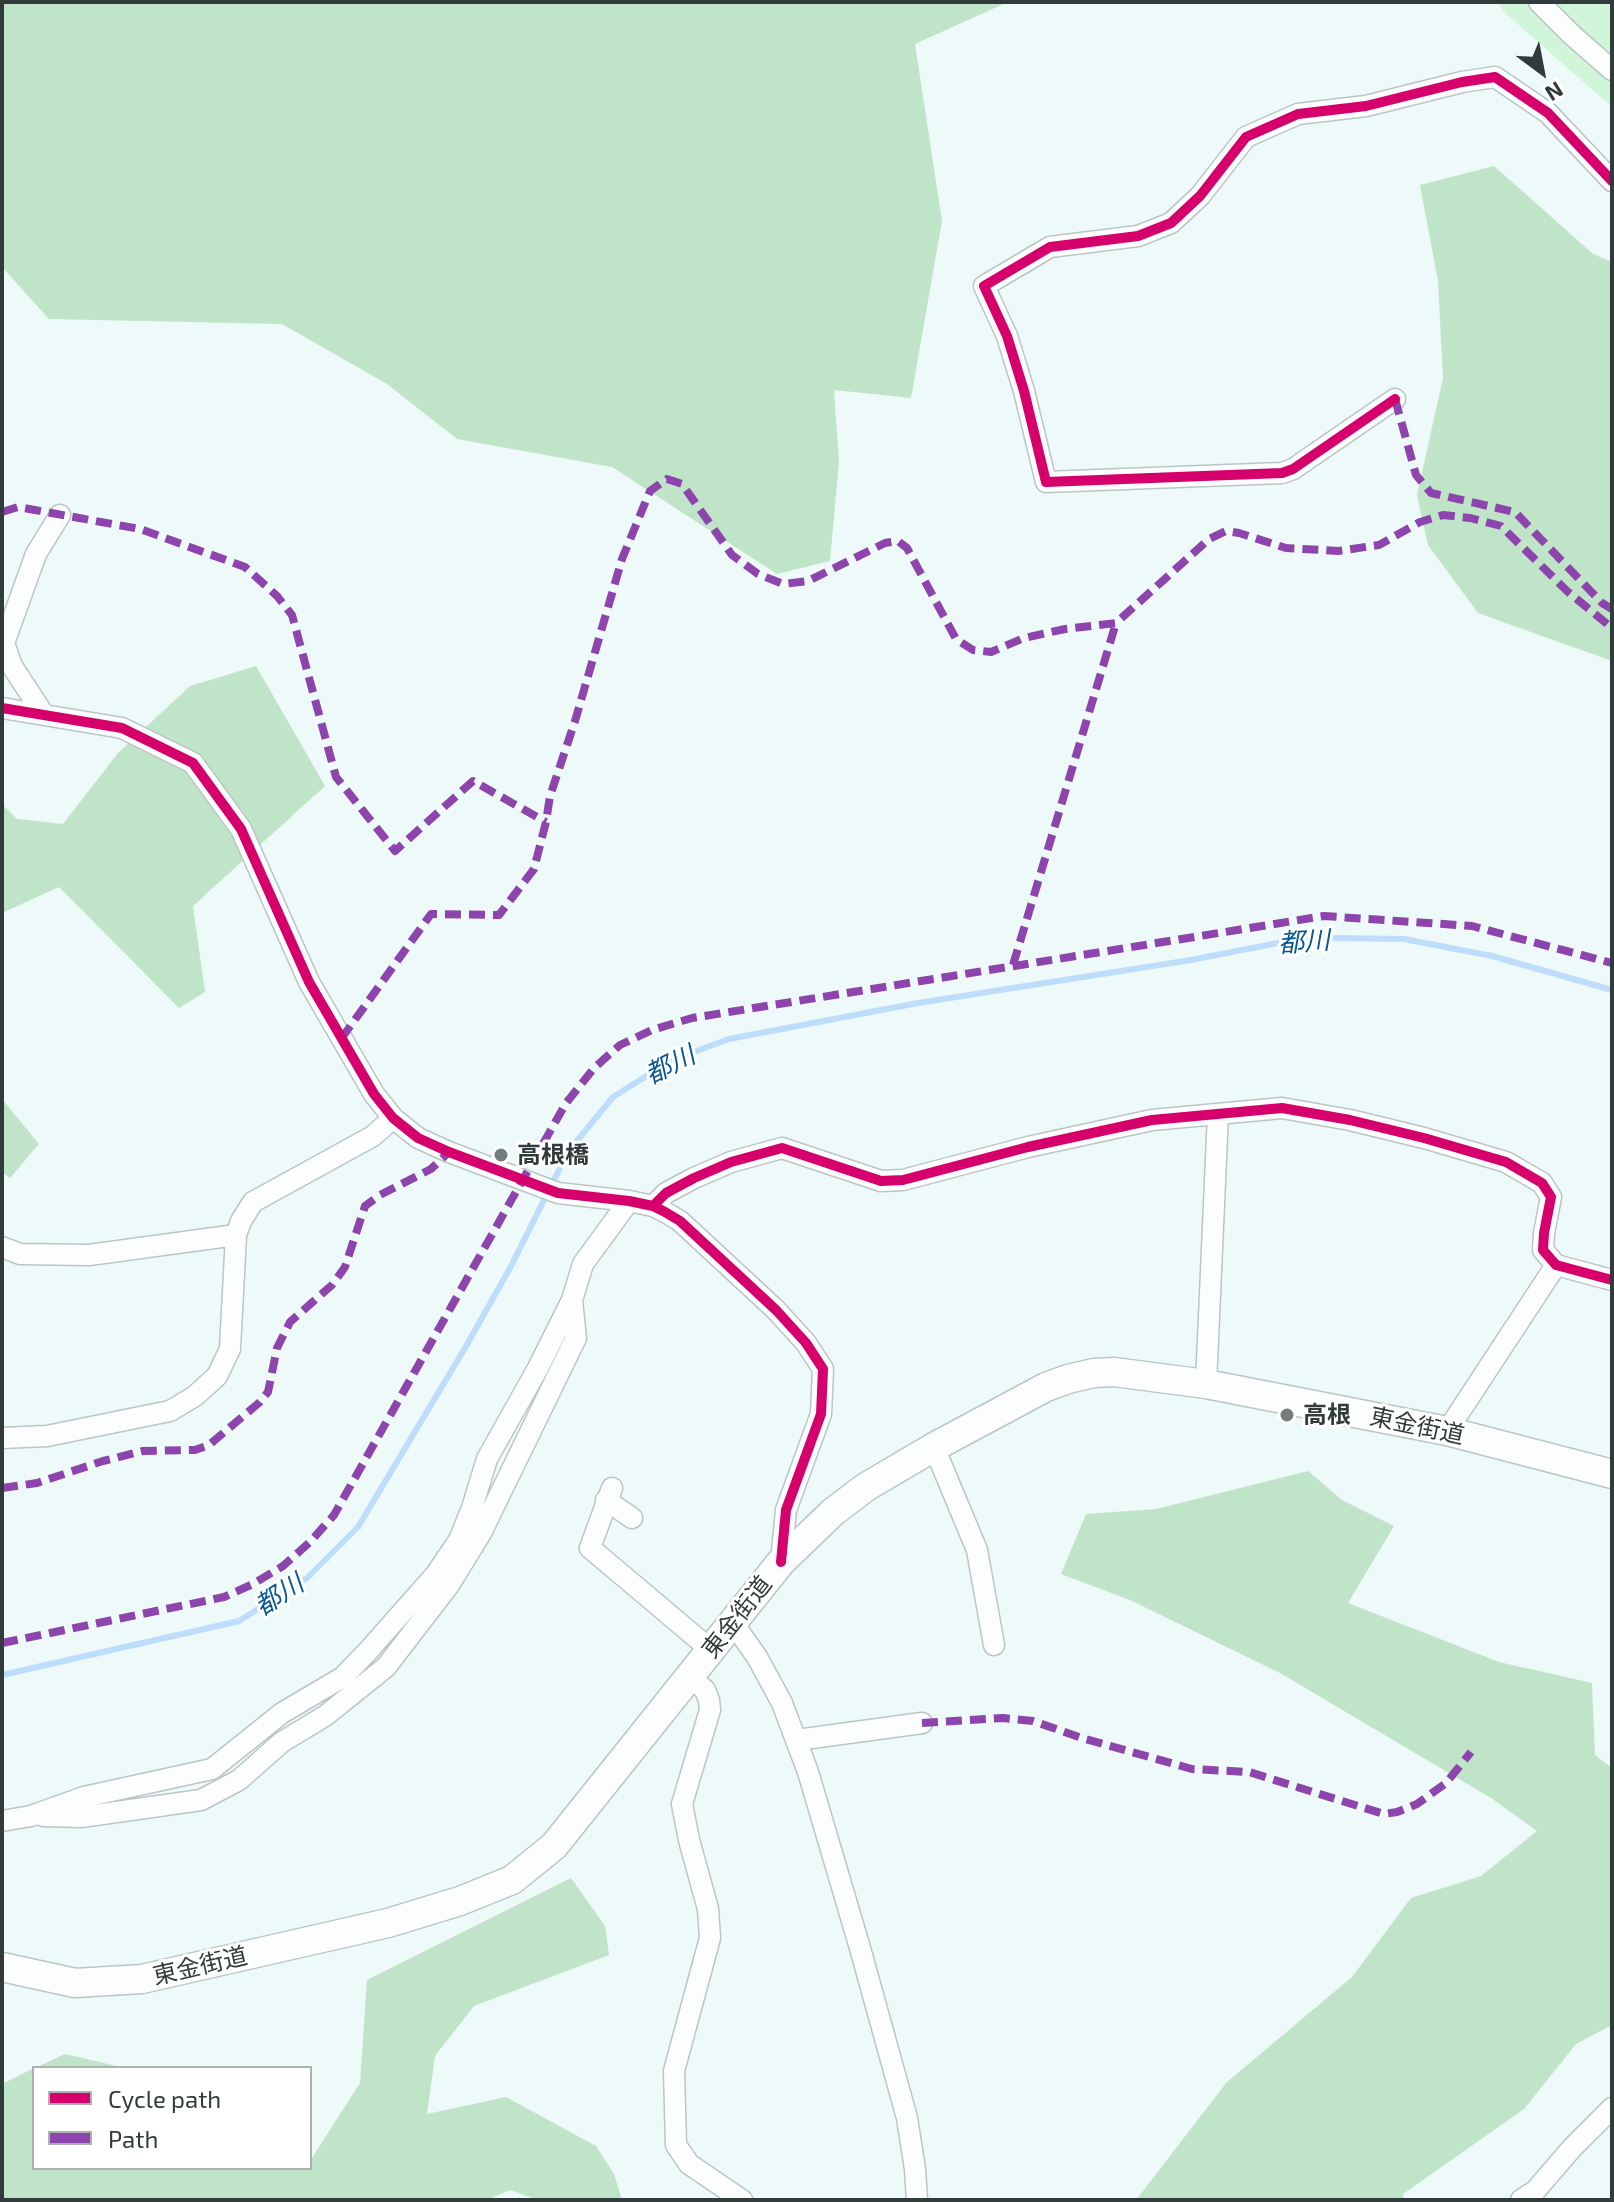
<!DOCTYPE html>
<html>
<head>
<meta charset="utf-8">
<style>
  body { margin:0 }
  #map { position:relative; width:1614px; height:2202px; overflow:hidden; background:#eef9f9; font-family:"Exo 2",sans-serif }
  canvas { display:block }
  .frame { position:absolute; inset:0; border:4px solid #313b3b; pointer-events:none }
  .legend { position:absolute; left:32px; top:2066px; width:280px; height:104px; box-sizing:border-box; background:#fff; border:2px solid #adb1b1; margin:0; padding:10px 14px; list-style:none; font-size:24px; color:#313b3b }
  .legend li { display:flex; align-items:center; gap:16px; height:40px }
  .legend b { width:40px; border:2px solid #adb1b1 }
  .north { position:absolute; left:1502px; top:32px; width:80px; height:80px; -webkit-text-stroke:6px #fff; paint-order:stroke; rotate:148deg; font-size:22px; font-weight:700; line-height:32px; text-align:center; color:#313b3b }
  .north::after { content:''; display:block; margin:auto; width:28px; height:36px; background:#313b3b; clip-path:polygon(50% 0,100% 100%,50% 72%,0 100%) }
</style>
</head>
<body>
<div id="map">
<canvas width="1614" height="2202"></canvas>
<div class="frame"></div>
<ul class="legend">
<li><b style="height:10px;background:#d6006c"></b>Cycle path</li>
<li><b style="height:10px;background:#8e44ad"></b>Path</li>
</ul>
<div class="north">N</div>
</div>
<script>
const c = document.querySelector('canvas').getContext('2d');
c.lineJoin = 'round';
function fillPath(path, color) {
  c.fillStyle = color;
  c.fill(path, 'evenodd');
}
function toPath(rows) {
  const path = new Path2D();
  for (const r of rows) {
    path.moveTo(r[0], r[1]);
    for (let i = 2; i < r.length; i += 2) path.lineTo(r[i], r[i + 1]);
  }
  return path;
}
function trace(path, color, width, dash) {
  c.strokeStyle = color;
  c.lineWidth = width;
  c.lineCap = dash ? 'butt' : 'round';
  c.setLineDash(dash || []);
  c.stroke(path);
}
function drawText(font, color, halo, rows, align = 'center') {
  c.font = font + ' "Exo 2","Noto Sans JP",sans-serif';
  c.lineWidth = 6;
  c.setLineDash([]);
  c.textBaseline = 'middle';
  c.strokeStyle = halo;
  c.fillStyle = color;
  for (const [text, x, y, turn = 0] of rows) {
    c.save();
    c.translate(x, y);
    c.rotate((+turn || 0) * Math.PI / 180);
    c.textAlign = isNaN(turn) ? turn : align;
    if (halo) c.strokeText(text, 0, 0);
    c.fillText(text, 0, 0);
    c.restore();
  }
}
fillPath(toPath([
  [1497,2,1612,2,1612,107,1505,13]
]), '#d1f5d9');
fillPath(toPath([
  [2,2,1008,2,915,44,942,221,911,398,834,390,839,462,830,561,777,574,612,467,457,439,387,384,282,324,49,319,2,267],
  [1494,166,1593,254,1612,262,1612,661,1478,613,1428,545,1417,495,1443,378,1438,281,1420,185],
  [256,666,325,786,193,906,205,992,179,1008,59,887,2,913,2,804,17,819,63,824,118,753,190,686],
  [2,1099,39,1144,10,1178,2,1172],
  [1308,1471,1342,1500,1394,1526,1348,1603,1499,1662,1592,1683,1595,1755,1612,1768,1612,2025,1576,2044,1524,2109,1403,2194,1404,2200,1136,2200,1227,2082,1352,1977,1411,1898,1481,1876,1537,1831,1491,1798,1280,1673,1130,1600,1061,1574,1086,1514,1156,1509],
  [571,1878,605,1926,609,1955,474,2006,435,2056,427,2114,506,2097,596,2146,614,2174,622,2200,538,2200,510,2190,487,2200,2,2200,2,2084,34,2068,34,2168,310,2168,310,2161,360,2083,367,1980],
  [65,2054,125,2068,35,2068]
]), '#c0e4c7');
trace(toPath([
  [2,1675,239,1621,307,1578,358,1527,465,1348,510,1268,568,1152,613,1097,672,1060,729,1039,918,1003,1191,960,1293,940,1334,938,1404,939,1492,956,1612,990]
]), '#bdddfb', 6);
const minor = toPath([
  [1539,2,1572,35,1612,70],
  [1395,399,1293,469,1282,473,1046,482,1024,391,1007,336,984,286,1050,247,1138,236,1171,223,1200,196,1246,137,1298,114,1366,106,1462,82,1495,77,1548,113,1612,181],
  [2,708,122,728,193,763,241,829,309,982,374,1094,393,1118,418,1138,449,1152,558,1193,629,1201,653,1206,665,1212,680,1221,776,1310,806,1343,823,1369,821,1414,786,1510,781,1562],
  [44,715,12,666,4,643,36,554,60,515],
  [653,1206,666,1193,694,1178,731,1162,782,1148,881,1181,903,1180,1028,1147,1152,1120,1282,1108,1350,1120,1424,1138,1506,1162,1542,1183,1551,1197,1544,1233,1543,1250,1556,1265,1612,1280],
  [2,1247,20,1254,89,1255,236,1235],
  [1206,1384,1218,1114],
  [1447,1431,1556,1265],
  [2,1438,47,1436,170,1411,195,1396,217,1376,230,1349,236,1235,241,1221,253,1202,373,1136,393,1118],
  [934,1447,977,1550,994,1645],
  [612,1488,590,1548,711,1650],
  [606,1500,632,1518],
  [733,1623,757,1657,782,1703,808,1772,860,1948,907,2118,915,2169,917,2200],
  [690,1677,705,1690,709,1700,710,1710,682,1804,689,1840,708,1909,710,1938,674,2071,676,2145,689,2164,742,2200],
  [797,1740,922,1723],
  [43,1816,81,1817,201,1800,239,1780,282,1742,325,1716,386,1667,449,1585,481,1533,576,1338,572,1300],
  [2,1821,31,1816,84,1797,212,1769,282,1713,343,1677,368,1651,436,1574,459,1540,472,1508,487,1459,538,1368,572,1300,583,1264,629,1201],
  [1521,2200,1535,2191,1572,2148,1612,2108]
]);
const highway = toPath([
  [2,1967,75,1983,142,1979,388,1923,460,1901,512,1880,554,1846,781,1562,833,1512,866,1487,934,1447,1046,1387,1068,1379,1094,1373,1114,1372,1206,1384,1447,1431,1612,1474]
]);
trace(minor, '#bbc5c5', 23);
trace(highway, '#bbc5c5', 31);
trace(minor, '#fcfefe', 20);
trace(highway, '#fcfefe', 28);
trace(toPath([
  [1395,399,1416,475,1431,493,1515,512,1602,603,1612,609],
  [2,512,18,507,140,529,245,567,277,596,292,615,336,777,395,851,473,781,546,822],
  [1013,965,1116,623],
  [341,1039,431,914,499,915,534,869,546,822,550,796,575,721,622,559,650,491,667,479,682,484,732,555,758,574,783,584,808,581,885,543,898,541,907,548,956,639,973,650,991,652,1024,638,1065,629,1116,623,1209,539,1226,531,1239,533,1286,548,1338,551,1379,545,1420,522,1443,515,1470,518,1501,526,1567,591,1612,628],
  [2,1488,37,1483,103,1461,143,1451,195,1450,209,1445,260,1402,268,1392,277,1348,290,1322,332,1285,345,1267,365,1206,380,1195,431,1169,449,1152],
  [2,1643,224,1597,253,1584,283,1566,310,1542,334,1515,566,1103,594,1068,620,1045,652,1030,692,1018,1324,916,1472,926,1612,963],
  [922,1723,1003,1718,1033,1721,1082,1738,1192,1769,1249,1772,1384,1814,1397,1812,1417,1804,1446,1783,1471,1752]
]), '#8e44ad', 8, [16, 8]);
trace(toPath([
  [1395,399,1293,469,1282,473,1046,482,1024,391,1007,336,984,286,1050,247,1138,236,1171,223,1200,196,1246,137,1298,114,1366,106,1462,82,1495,77,1548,113,1612,181],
  [2,708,122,728,193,763,241,829,309,982,374,1094,393,1118,418,1138,449,1152,558,1193,629,1201,653,1206,665,1212,680,1221,776,1310,806,1343,823,1369,821,1414,786,1510,781,1562],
  [653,1206,666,1193,694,1178,731,1162,782,1148,881,1181,903,1180,1028,1147,1152,1120,1282,1108,1350,1120,1424,1138,1506,1162,1542,1183,1551,1197,1544,1233,1543,1250,1556,1265,1612,1280]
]), '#d6006c', 10);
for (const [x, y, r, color] of [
  [501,1155,8,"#737e7e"],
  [1287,1415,8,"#737e7e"]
]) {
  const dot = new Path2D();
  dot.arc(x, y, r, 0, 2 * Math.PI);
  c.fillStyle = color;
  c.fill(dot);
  trace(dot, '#fff', 3);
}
drawText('bold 24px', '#313b3b', '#fff', [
  ["高根橋",517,1155],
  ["高根",1303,1415]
], 'left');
drawText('24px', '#313b3b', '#fff', [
  ["東金街道",1417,1426,12],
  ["東金街道",737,1617,-52],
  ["東金街道",200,1966,-13]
]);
drawText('italic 26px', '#095795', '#fff', [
  ["都川",1304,942,-4],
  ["都川",670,1065,-27],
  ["都川",279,1595,-33]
]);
</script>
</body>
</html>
